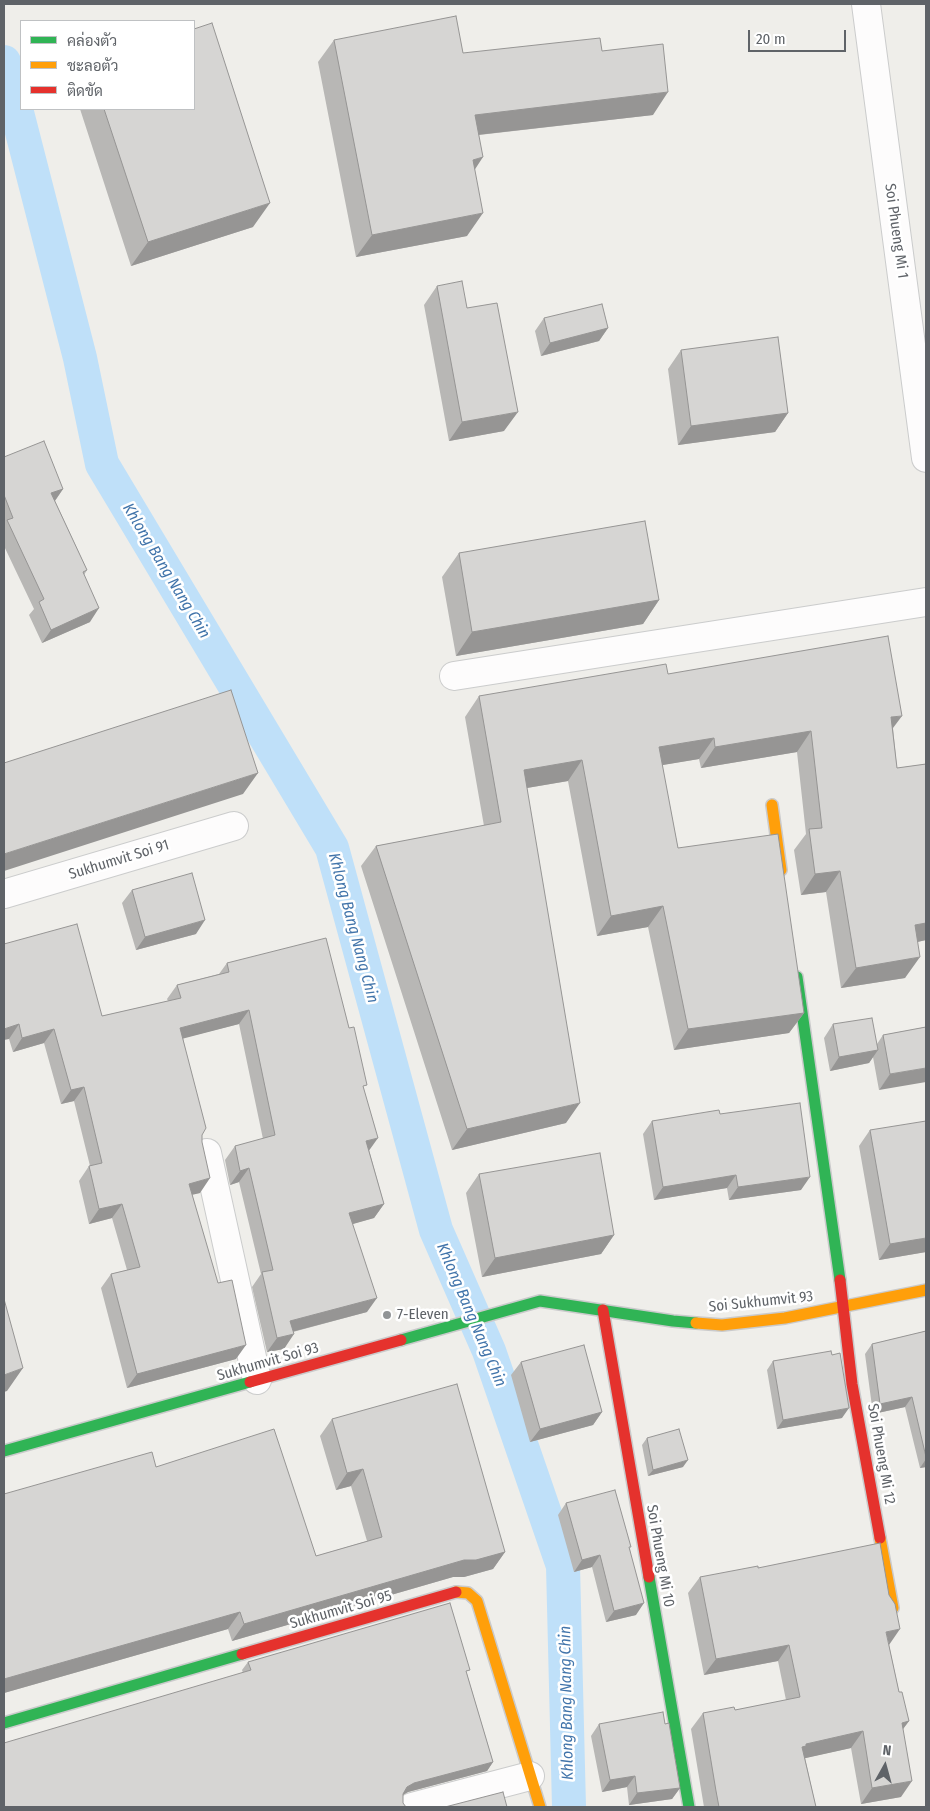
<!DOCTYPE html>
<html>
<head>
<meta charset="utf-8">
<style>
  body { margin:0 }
  #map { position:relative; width:930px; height:1811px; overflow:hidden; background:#efeeea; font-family:"Fira Sans Condensed",Sarabun,sans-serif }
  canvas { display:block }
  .frame { position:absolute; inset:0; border:5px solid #5f6368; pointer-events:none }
  .legend { position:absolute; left:20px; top:20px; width:175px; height:90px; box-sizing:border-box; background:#fff; border:1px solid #bfc1c3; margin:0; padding:6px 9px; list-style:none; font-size:15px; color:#5f6368 }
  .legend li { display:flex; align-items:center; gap:10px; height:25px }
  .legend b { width:25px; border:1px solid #bfc1c3 }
  .north { position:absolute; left:860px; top:1741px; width:50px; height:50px; -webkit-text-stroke:4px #fff; paint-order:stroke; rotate:7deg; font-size:14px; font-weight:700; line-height:20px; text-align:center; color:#5f6368 }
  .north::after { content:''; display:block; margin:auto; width:18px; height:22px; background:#5f6368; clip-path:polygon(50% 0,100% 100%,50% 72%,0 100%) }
  .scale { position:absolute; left:748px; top:30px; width:98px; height:22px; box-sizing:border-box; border:2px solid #5f6368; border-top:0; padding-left:6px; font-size:15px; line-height:18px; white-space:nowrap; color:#5f6368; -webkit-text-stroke:4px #fff; paint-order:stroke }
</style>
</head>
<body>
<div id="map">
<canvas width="930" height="1811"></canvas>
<div class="frame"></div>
<ul class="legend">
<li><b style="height:6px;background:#30b455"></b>คล่องตัว</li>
<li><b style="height:6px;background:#ff9f0a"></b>ชะลอตัว</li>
<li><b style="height:6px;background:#e5322d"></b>ติดขัด</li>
</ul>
<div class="north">N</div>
<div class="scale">20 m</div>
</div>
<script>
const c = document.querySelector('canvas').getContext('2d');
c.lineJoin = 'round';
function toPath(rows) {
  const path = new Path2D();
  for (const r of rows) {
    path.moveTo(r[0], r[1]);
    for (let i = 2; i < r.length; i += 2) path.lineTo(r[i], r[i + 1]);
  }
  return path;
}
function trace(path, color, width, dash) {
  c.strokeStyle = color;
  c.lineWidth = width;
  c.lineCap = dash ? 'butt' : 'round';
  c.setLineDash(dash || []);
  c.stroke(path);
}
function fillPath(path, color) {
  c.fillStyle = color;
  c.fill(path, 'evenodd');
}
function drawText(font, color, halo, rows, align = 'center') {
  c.font = font + ' "Fira Sans Condensed",sans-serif';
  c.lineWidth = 5;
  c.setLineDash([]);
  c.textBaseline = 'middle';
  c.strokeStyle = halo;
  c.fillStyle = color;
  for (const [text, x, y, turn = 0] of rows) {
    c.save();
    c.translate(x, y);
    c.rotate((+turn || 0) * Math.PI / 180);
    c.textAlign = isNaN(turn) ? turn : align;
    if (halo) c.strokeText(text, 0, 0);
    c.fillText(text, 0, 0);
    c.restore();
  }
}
trace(toPath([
  [4,62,80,358,102,464,332,848,436,1230,489,1351,563,1566,569,1807]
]), '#bfe0f9', 34);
const street = toPath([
  [866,4,926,458],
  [454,676,926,602],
  [4,894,234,826],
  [207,1153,257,1380],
  [412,1807,530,1776]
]);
const fast = toPath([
  [797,977,840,1280],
  [401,1340,540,1301,673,1321,696,1323],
  [4,1451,250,1382],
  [649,1577,689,1807],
  [4,1723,242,1654]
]);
const slow = toPath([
  [772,805,781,870],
  [696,1323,722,1325,785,1318,926,1290],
  [880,1538,893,1608],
  [456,1592,468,1593,477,1601,540,1807]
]);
const jam = toPath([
  [840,1280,852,1384,880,1538],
  [603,1310,649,1577],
  [250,1382,401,1340],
  [242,1654,456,1592]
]);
trace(street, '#cbcccc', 30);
trace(fast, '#cacacb', 14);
trace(slow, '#cacacb', 14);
trace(jam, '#cacacb', 14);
trace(street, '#fdfcfc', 28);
trace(fast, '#30b455', 11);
trace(slow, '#ff9f0a', 11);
trace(jam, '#e5322d', 11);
fillPath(toPath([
  [334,40,463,53,602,51,653,115,479,135,467,236,356,257,318,62],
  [80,109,194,109,253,227,131,266],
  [437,286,467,308,504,431,449,441,424,305],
  [544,318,608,328,599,341,541,356,535,331],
  [681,350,788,413,775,432,678,445,668,369],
  [4,457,63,489,55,501,87,570,84,575,90,622,42,643,29,615,34,609,4,546],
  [459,553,659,600,643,624,456,656,442,577],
  [668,674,893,728,897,768,926,764,926,940,917,942,905,978,841,988,826,892,801,895,794,850,806,834,797,752,701,768,699,759,662,765,678,848,804,1013,789,1033,674,1050,648,927,597,936,568,781,527,788,566,1123,452,1150,361,866,376,846,484,826,465,717,479,696],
  [132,890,196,934,136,950,122,903],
  [4,944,102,1016,168,1001,167,999,177,985,219,974,227,963,364,1089,369,1150,384,1204,374,1218,352,1224,367,1312,293,1332,284,1349,267,1352,252,1287,261,1274,239,1182,230,1185,225,1160,235,1146,263,1139,239,1024,183,1038,202,1135,200,1193,192,1194,236,1359,127,1388,101,1288,111,1274,127,1270,112,1218,89,1224,79,1181,89,1166,90,1166,74,1101,61,1104,44,1043,13,1052,9,1039],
  [833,1024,877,1044,883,1035,926,1027,879,1090,873,1057,869,1063,830,1071,824,1038],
  [720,1114,801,1190,729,1200,727,1188,654,1200,643,1134,652,1121],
  [870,1130,926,1252,879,1260,859,1146],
  [479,1174,614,1235,601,1254,482,1277,466,1193],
  [926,1331,926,1467,920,1468,905,1407,873,1414,865,1354,872,1344],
  [773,1361,842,1418,777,1429,767,1370],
  [521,1362,602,1412,593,1425,530,1442,511,1375],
  [332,1419,505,1552,493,1569,464,1577,453,1577,232,1641,228,1629,4,1693,4,1494,156,1467,316,1556,367,1541,351,1486,336,1490,320,1436],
  [647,1438,683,1467,648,1476,642,1445],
  [566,1503,630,1549,636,1615,606,1622,592,1567,574,1572,558,1515],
  [758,1568,889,1645,899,1692,909,1721,903,1729,901,1797,861,1804,851,1748,805,1758,816,1807,704,1807,691,1729,703,1713,735,1710,786,1700,778,1661,704,1675,688,1593,700,1577],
  [248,1662,467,1674,493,1762,487,1771,408,1792,403,1795,403,1803,243,1673,242,1670],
  [599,1724,680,1788,672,1799,629,1805,627,1787,602,1792,591,1736]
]), '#b8b7b5');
fillPath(toPath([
  [668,92,653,115,459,137,475,115],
  [483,157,468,180,473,160],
  [270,203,253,227,131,266,148,242],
  [483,213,467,236,356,257,372,235],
  [608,328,599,341,541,356,550,343],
  [518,412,504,431,449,441,462,422],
  [788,413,775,432,678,445,691,426],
  [63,489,54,502,51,493],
  [659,600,643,624,456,656,472,632],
  [99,608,90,622,42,643,51,630],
  [902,716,887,736,891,717],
  [811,731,797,752,701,768,715,747],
  [714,738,699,759,645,768,659,747],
  [582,760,568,781,509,791,524,770],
  [258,773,243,794,4,871,4,854],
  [840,871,826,892,801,895,815,874],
  [663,906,648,927,597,936,611,916],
  [205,920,196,934,136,950,145,937],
  [926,923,926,940,900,946,915,925],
  [920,957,905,978,841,988,856,968],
  [249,1010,239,1024,170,1042,180,1028],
  [804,1013,789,1033,674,1050,688,1029],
  [19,1024,9,1039,4,1040,4,1029],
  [54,1029,44,1043,13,1052,22,1038],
  [878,1050,869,1063,830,1071,839,1057],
  [926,1068,926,1082,879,1090,890,1074],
  [84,1087,74,1101,61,1104,71,1090],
  [580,1103,566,1123,452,1150,467,1129],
  [378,1138,368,1152,366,1141],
  [249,1168,239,1182,230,1185,240,1171],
  [736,1175,727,1188,654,1200,663,1187],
  [810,1177,801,1190,729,1200,738,1187],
  [210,1178,200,1193,179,1198,189,1184],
  [122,1204,112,1218,89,1224,99,1209],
  [384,1204,374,1218,339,1228,349,1213],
  [614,1235,601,1254,482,1277,495,1258],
  [926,1238,926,1252,879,1260,890,1244],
  [377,1298,367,1312,280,1335,290,1321],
  [294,1334,284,1349,267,1352,277,1338],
  [246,1345,236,1359,127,1388,137,1374],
  [23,1368,7,1391,4,1392,4,1375],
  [912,1397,905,1407,873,1414,880,1404],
  [849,1408,842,1418,777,1429,783,1420],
  [602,1412,593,1425,530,1442,540,1429],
  [926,1459,926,1467,920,1468],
  [688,1460,683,1467,648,1476,653,1470],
  [363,1469,351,1486,336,1490,347,1473],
  [505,1552,493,1569,464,1577,453,1577,232,1641,244,1624,464,1560],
  [600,1555,592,1567,574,1572,582,1560],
  [644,1603,636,1615,606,1622,614,1611],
  [240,1612,228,1629,4,1693,4,1679],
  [900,1629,889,1645,886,1632],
  [789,1645,778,1661,704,1675,716,1659],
  [909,1721,897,1737,902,1723],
  [863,1731,851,1748,797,1760,802,1747,806,1744],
  [493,1762,487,1771,408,1792,401,1796,407,1787,414,1783],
  [635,1776,627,1787,602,1792,610,1780],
  [912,1781,901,1797,861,1804,872,1788],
  [680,1788,672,1799,629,1805,637,1793]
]), '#969594');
const building = toPath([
  [456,16,463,53,600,38,602,51,663,44,668,92,475,115,483,157,473,160,483,213,372,235,334,40,456,16],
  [212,23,270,203,148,242,104,109,194,109,194,29,212,23],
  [462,281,467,308,497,303,518,412,462,422,437,286,462,281],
  [602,304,608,328,550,343,544,318,602,304],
  [778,337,788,413,691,426,681,350,778,337],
  [44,441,63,489,51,493,87,570,83,572,99,608,51,630,39,602,44,599,7,520,13,518,4,495,4,457,44,441],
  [645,521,659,600,472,632,459,553,645,521],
  [888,636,902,716,891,717,897,768,926,764,926,923,915,925,920,957,856,968,840,871,815,874,809,829,822,828,811,731,715,747,714,738,659,747,678,848,778,834,804,1013,688,1029,663,906,611,916,582,760,524,770,580,1103,467,1129,376,846,501,822,479,696,666,664,668,674,888,636],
  [231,690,258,773,4,854,4,763,231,690],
  [192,873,205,920,145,937,132,890,192,873],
  [77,924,102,1016,181,998,177,985,229,972,227,963,326,938,349,1028,354,1027,367,1085,363,1086,378,1138,366,1141,384,1204,349,1213,377,1298,290,1321,294,1334,277,1338,262,1272,273,1270,249,1168,240,1171,235,1146,275,1135,249,1010,180,1028,206,1128,202,1135,202,1142,210,1178,189,1184,218,1283,232,1280,246,1345,137,1374,111,1274,140,1267,122,1204,99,1209,89,1166,102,1163,84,1087,71,1090,54,1029,22,1038,19,1024,4,1029,4,944,77,924],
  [872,1018,878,1050,839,1057,833,1024,872,1018],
  [926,1027,926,1068,890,1074,883,1035,926,1027],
  [800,1103,810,1177,738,1187,736,1175,663,1187,652,1121,719,1110,720,1114,800,1103],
  [926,1121,926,1238,890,1244,870,1130,926,1121],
  [600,1153,614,1235,495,1258,479,1174,600,1153],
  [4,1299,23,1368,4,1375,4,1299],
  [926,1331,926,1457,912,1397,880,1404,872,1344,926,1331],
  [584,1345,602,1412,540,1429,521,1362,584,1345],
  [831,1351,832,1355,840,1353,849,1408,783,1420,773,1361,831,1351],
  [457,1384,505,1552,476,1560,464,1560,244,1624,240,1612,4,1679,4,1494,152,1452,156,1467,274,1429,316,1556,382,1537,363,1469,347,1473,332,1419,457,1384],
  [679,1429,688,1460,653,1470,647,1438,679,1429],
  [615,1490,631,1547,629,1547,644,1603,614,1611,600,1555,582,1560,566,1503,615,1490],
  [880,1543,889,1595,895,1604,900,1629,886,1632,899,1692,902,1692,909,1721,902,1723,912,1781,872,1788,863,1731,806,1744,806,1746,802,1747,816,1807,719,1807,716,1791,703,1713,734,1707,735,1710,800,1697,789,1645,716,1659,700,1577,758,1566,758,1568,880,1543],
  [450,1603,470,1670,466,1671,493,1762,414,1783,407,1787,403,1794,403,1803,406,1807,4,1807,4,1743,251,1670,248,1662,450,1603],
  [663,1712,665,1724,669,1723,680,1788,637,1793,635,1776,610,1780,599,1724,663,1712],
  [503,1792,507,1807,445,1807,503,1792]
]);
fillPath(building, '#d6d5d3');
trace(building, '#969594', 1);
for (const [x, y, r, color] of [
  [387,1315,5,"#919496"]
]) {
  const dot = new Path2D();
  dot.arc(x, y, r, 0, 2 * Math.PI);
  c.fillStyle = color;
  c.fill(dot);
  trace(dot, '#fff', 2);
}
drawText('15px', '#5f6368', '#fff', [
  ["Soi Phueng Mi 1",896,231,82],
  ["Sukhumvit Soi 91",119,860,-17],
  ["Soi Sukhumvit 93",761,1302,-6],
  ["Sukhumvit Soi 93",268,1362,-16],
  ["Soi Phueng Mi 12",881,1454,80],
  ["Soi Phueng Mi 10",660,1556,80],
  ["Sukhumvit Soi 95",341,1610,-16]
]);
drawText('15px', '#5f6368', '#fff', [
  ["7-Eleven",397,1315]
], 'left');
drawText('italic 16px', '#4174aa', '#fff', [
  ["Khlong Bang Nang Chin",166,571,59],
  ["Khlong Bang Nang Chin",353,928,75],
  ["Khlong Bang Nang Chin",471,1315,67],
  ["Khlong Bang Nang Chin",567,1703,-91]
]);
</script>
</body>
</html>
